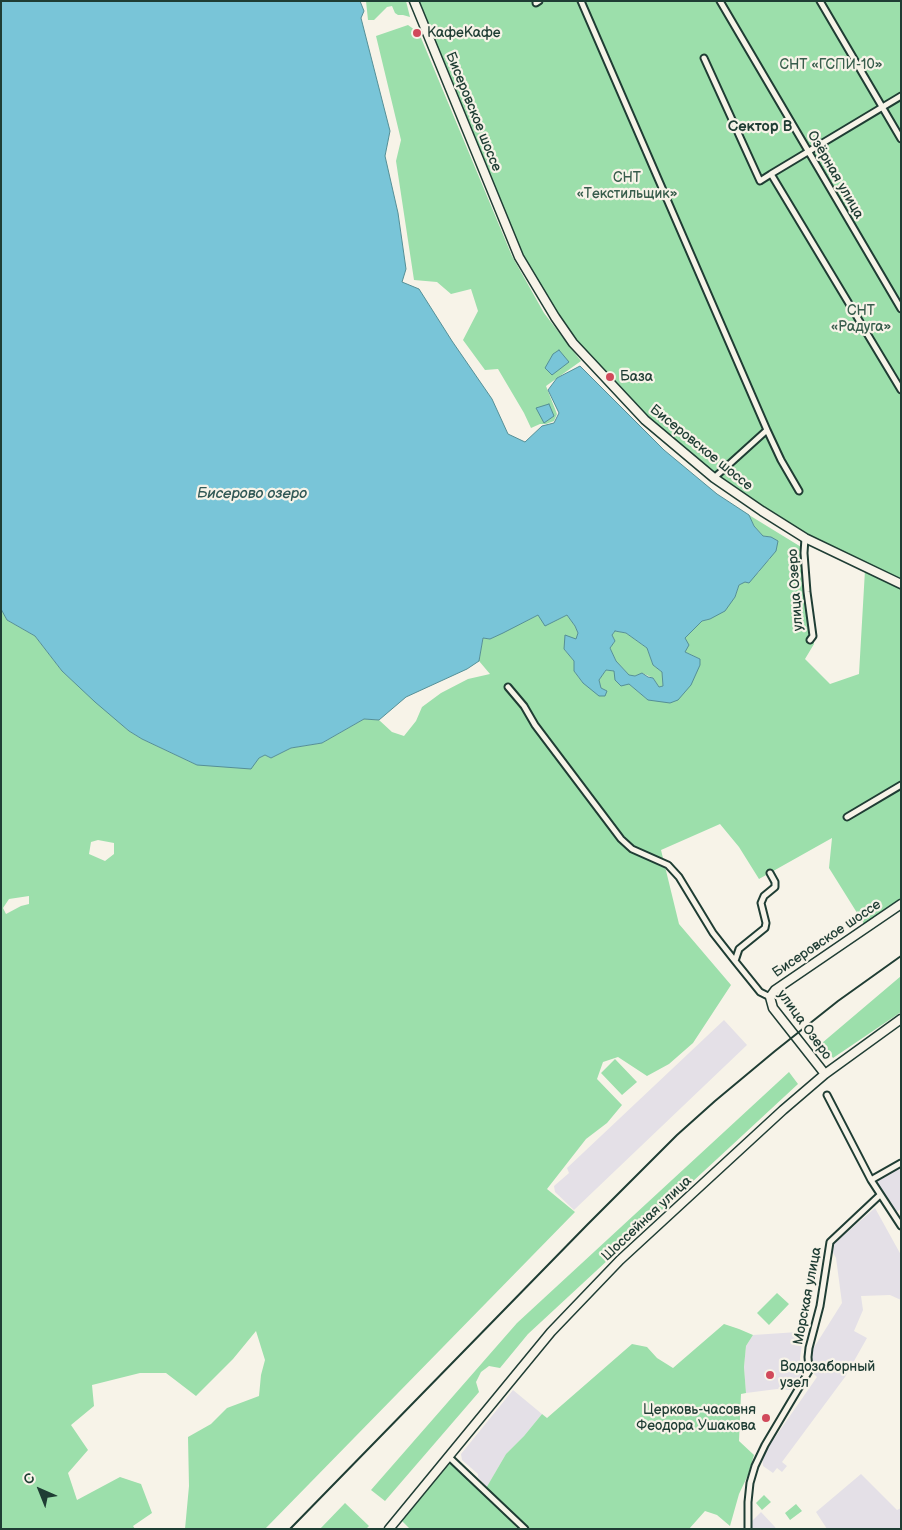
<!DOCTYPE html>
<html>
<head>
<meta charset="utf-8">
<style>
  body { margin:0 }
  #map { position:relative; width:902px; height:1530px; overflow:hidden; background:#f7f3e8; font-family:"Balsamiq Sans",sans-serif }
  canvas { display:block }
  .frame { position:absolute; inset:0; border:2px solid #1f3d34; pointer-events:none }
  .north { position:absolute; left:15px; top:1465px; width:50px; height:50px; -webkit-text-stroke:4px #f7f3e8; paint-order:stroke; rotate:316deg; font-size:14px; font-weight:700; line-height:20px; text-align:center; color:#1f3d34 }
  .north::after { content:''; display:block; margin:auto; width:18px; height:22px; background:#1f3d34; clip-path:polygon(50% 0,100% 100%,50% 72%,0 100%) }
</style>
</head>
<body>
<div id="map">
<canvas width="902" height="1530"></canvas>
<div class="frame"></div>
<div class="north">С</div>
</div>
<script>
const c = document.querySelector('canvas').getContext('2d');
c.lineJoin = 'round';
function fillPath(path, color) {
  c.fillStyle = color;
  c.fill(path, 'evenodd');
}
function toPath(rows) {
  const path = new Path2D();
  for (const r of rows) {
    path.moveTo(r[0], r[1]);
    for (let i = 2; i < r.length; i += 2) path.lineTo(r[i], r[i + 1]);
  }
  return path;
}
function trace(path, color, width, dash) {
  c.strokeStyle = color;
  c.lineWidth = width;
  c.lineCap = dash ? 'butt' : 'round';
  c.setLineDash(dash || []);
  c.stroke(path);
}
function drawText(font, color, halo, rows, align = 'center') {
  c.font = font + ' "Balsamiq Sans",sans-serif';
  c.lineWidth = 4.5;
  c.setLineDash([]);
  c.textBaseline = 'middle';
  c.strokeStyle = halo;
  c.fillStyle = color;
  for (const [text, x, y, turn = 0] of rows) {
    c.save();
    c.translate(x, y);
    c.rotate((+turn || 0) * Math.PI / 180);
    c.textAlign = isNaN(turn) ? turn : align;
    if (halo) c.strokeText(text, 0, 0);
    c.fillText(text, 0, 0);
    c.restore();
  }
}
fillPath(toPath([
  [724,1020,747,1045,574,1210,555,1192,554,1186,569,1173,567,1168],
  [901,1163,901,1209,893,1214,871,1180],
  [875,1208,901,1255,901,1300,890,1295,861,1296,863,1310,854,1331,867,1338,845,1377,782,1462,787,1466,782,1472,777,1468,773,1473,763,1466,762,1456,817,1377,814,1374,815,1369,811,1358,813,1349,842,1303,836,1258,830,1247],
  [798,1332,802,1344,800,1358,802,1373,791,1390,777,1389,746,1393,744,1367,746,1346,753,1335],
  [513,1390,542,1414,524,1436,506,1454,487,1487,478,1477,478,1474,462,1460,461,1454],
  [861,1474,897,1510,901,1508,901,1529,827,1529,816,1512],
  [761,1512,775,1527,776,1529,751,1529,751,1522]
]), '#e4e0e7');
fillPath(toPath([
  [366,1,406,1,410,17,403,15,398,15,395,13,392,6,387,7,374,20,368,20],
  [418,1,901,1,901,580,807,534,764,508,717,475,648,417,576,341,558,315,522,255],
  [408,25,419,33,512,256,544,313,581,361,546,386,557,414,554,421,546,424,540,424,531,428,524,413,498,369,485,370,463,340,478,311,471,289,451,294,437,282,414,280,396,161,401,140,376,36],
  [749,515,806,550,814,644,805,659,830,684,859,674,865,570,901,588,901,899,864,924,829,868,832,838,759,879,739,847,720,824,661,850,679,924,731,985,693,1043,669,1064,647,1076,618,1057,603,1062,597,1079,622,1105,607,1123,586,1139,547,1189,575,1212,265,1529,185,1529,189,1486,188,1437,211,1424,227,1408,259,1396,261,1375,265,1360,256,1331,233,1359,196,1396,166,1373,140,1373,92,1385,94,1406,71,1425,88,1450,68,1473,77,1500,120,1477,141,1484,152,1513,133,1526,135,1529,1,1529,1,609,7,620,35,636,62,671,129,731,142,739,197,765,259,758,265,755,271,758,291,748,322,743,364,719,379,720,392,732,404,736,416,721,422,707,441,693,468,679,490,674,479,661,483,638,490,639,538,615,546,625,567,615,575,626,578,633,576,640,564,649,574,661,574,671,583,683,607,692,601,688,599,680,606,670,614,671,648,700,700,665,700,659,685,652,685,638,702,621,710,619,735,597,739,585,759,572,763,565,770,559,771,537,763,536,754,526],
  [98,840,114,843,114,854,105,861,89,854,91,842],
  [29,896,29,904,21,906,6,914,3,908,9,899],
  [615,631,626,633,647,648,653,665,662,672,663,686,659,687,653,678,642,673,635,676,629,675,616,661,610,648,615,641,612,635],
  [901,976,901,1012,833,1058,822,1043],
  [615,1059,637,1082,622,1095,601,1073],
  [789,1072,798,1084,528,1334,500,1368,489,1366,481,1372,476,1382,479,1392,385,1501,371,1490,517,1323],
  [777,1293,789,1304,769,1325,757,1313],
  [724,1324,739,1329,753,1335,746,1346,744,1367,746,1393,741,1394,739,1441,754,1455,748,1475,739,1494,730,1526,717,1515,705,1511,689,1529,525,1529,485,1490,506,1454,524,1436,542,1414,547,1418,632,1344,647,1347,657,1358,673,1368],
  [450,1463,482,1490,518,1529,410,1529,402,1521],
  [764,1495,771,1502,762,1510,756,1503],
  [345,1503,369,1526,366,1529,320,1529],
  [796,1504,802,1511,790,1520,785,1513]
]), '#9cdfab');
const water = toPath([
  [1,1,360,1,364,11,361,18,390,131,385,156,398,213,406,269,402,282,419,289,452,341,492,399,508,434,525,442,542,426,554,423,559,413,548,390,557,378,580,366,664,450,717,494,749,515,754,526,763,536,771,537,778,541,776,551,749,583,745,582,739,585,735,597,725,611,710,619,702,621,685,638,689,645,685,652,700,659,700,665,691,685,678,700,670,703,648,700,629,684,621,686,615,680,614,671,606,670,599,680,601,688,607,691,605,696,599,696,583,683,574,671,574,661,564,649,565,635,576,639,578,633,575,626,567,615,545,626,538,615,503,633,490,639,483,638,479,661,467,669,406,697,379,720,364,719,322,743,291,748,271,758,265,755,259,758,251,769,197,765,142,739,129,731,95,702,62,671,35,636,7,620,1,609,1,1],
  [615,631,626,633,647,648,653,665,662,672,663,686,659,687,653,678,648,677,642,673,635,676,629,675,616,661,610,648,615,641,612,635,615,631],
  [559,350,569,362,552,375,545,368,553,354,559,350],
  [549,404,554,416,544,423,536,408,549,404]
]);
fillPath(water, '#79c5d8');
trace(water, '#558f96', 1);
const minor = toPath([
  [536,1,536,3,539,1],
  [581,1,767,430,714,478],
  [720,1,901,309],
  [820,1,901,139],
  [704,58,760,181,771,174],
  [901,96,771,174,901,390],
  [767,430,781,460,799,491],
  [805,538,804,553,807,592,813,636,810,640],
  [508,687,524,706,535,725,621,839,632,849,668,865,679,877,713,933,735,961],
  [847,817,901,785],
  [770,873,775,882,775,887,764,896,761,903,766,923,765,928,739,949,735,961,760,992,770,997],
  [827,1095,871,1180,901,1226],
  [871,1180,901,1163],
  [449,1457,525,1529],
  [748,1529,748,1502,750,1483,755,1466,765,1445,809,1371,808,1357,809,1348,820,1306,830,1242,880,1195]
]);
const secondary = toPath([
  [414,1,519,257,555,317,573,343,645,420,714,478,762,511,805,538,901,584],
  [825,1074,773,1008,770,997,775,990,901,904],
  [389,1529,551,1332,620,1260,783,1110,825,1074,901,1019]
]);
trace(minor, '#1f3d34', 9);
trace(secondary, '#1f3d34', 11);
trace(minor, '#f7f3e8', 5);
trace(secondary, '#f7f3e8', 8);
trace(toPath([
  [290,1529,587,1225,677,1135,715,1101,775,1051,838,1001,901,956]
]), '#1f3d34', 2);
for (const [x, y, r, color] of [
  [417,33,5,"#d1495b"],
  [610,377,5,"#d1495b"],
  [770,1375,5,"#d1495b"],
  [766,1418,5,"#d1495b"]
]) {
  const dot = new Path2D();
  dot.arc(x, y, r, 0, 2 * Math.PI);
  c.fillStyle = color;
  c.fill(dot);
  trace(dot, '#f7f3e8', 2);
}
drawText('14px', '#1f3d34', '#f7f3e8', [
  ["КафеКафе",427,33],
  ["База",620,377],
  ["Водозаборный",780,1367],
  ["узел",780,1383],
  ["Церковь-часовня",756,1410,"right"],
  ["Феодора Ушакова",756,1426,"right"]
], 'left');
drawText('14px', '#385d4c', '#f7f3e8', [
  ["СНТ «ГСПИ-10»",831,65],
  ["СНТ",627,178],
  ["«Текстильщик»",627,194],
  ["СНТ",861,311],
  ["«Радуга»",861,327]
]);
drawText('14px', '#1f3d34', '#f7f3e8', [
  ["Бисеровское шоссе",473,112,68],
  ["Озёрная улица",835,175,60],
  ["Бисеровское шоссе",701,448,39],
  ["улица Озеро",796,590,-94],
  ["Бисеровское шоссе",827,939,-34],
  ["улица Озеро",804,1025,54],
  ["Шоссейная улица",647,1219,-43],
  ["Морская улица",808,1296,-79]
]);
drawText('bold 15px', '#1f3d34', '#f7f3e8', [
  ["Сектор В",760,127]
]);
drawText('italic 15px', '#315855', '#f7f3e8', [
  ["Бисерово озеро",252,494]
]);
</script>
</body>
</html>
